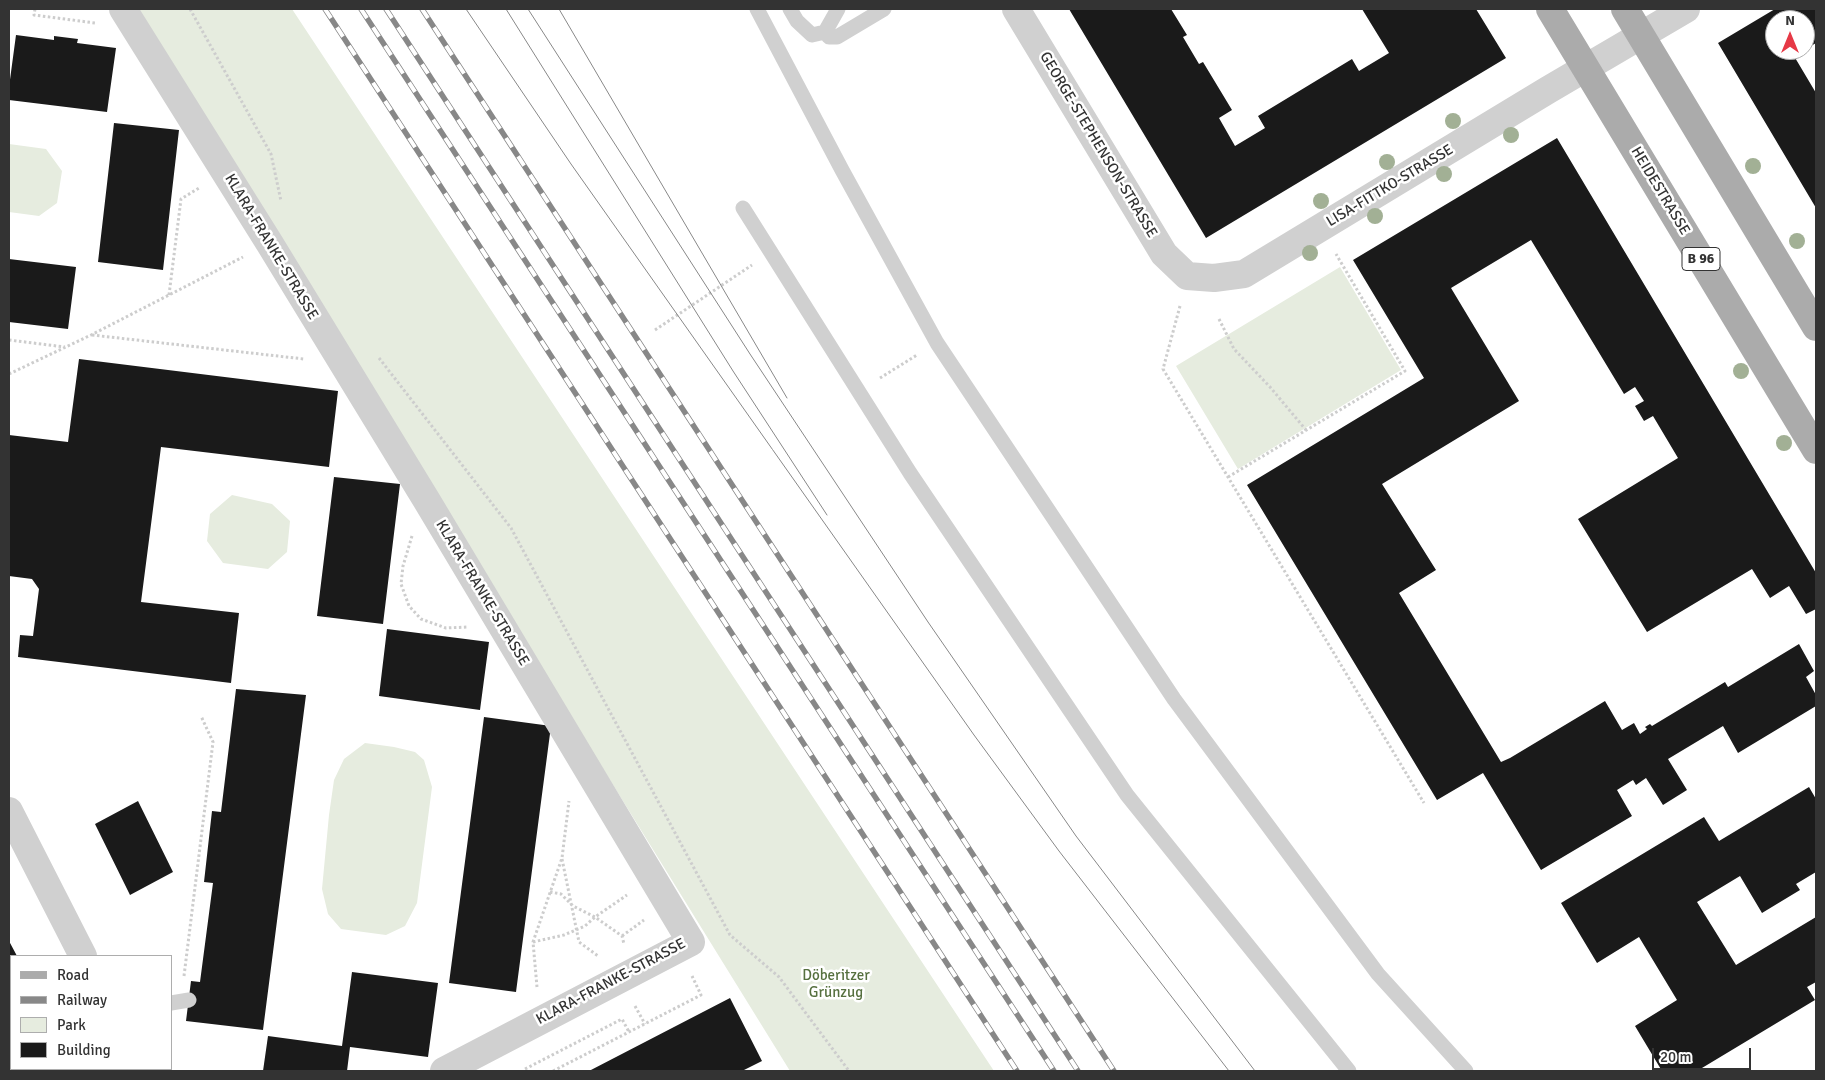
<!DOCTYPE html>
<html>
<head>
<meta charset="utf-8">
<style>
  body { margin:0 }
  #map { position:relative; width:1825px; height:1080px; overflow:hidden; background:#fff; font-family:Signika,sans-serif }
  canvas { display:block }
  .frame { position:absolute; inset:0; border:10px solid #333; pointer-events:none }
  .legend { position:absolute; left:10px; top:955px; width:162px; height:115px; box-sizing:border-box; background:#fff; border:1px solid #adadad; margin:0; padding:6px 9px; list-style:none; font-size:15px; color:#333 }
  .legend li { display:flex; align-items:center; gap:10px; height:25px }
  .legend b { width:25px; border:1px solid #adadad }
  .north { position:absolute; left:1765px; top:10px; width:50px; height:50px; box-sizing:border-box; background:#fff; border:1px solid #adadad; border-radius:50%; rotate:0deg; font-size:14px; font-weight:700; line-height:20px; text-align:center; color:#333 }
  .north::after { content:''; display:block; margin:auto; width:18px; height:22px; background:#e63946; clip-path:polygon(50% 0,100% 100%,50% 72%,0 100%) }
  .scale { position:absolute; left:1652px; top:1048px; width:99px; height:22px; box-sizing:border-box; border:2px solid #333; border-top:0; padding-left:6px; font-size:15px; line-height:18px; white-space:nowrap; color:#333; -webkit-text-stroke:4px #fff; paint-order:stroke }
</style>
</head>
<body>
<div id="map">
<canvas width="1825" height="1080"></canvas>
<div class="frame"></div>
<ul class="legend">
<li><b style="height:6px;background:#ababab"></b>Road</li>
<li><b style="height:6px;background:#888"></b>Railway</li>
<li><b style="height:14px;background:#e6ecdf"></b>Park</li>
<li><b style="height:14px;background:#1a1a1a"></b>Building</li>
</ul>
<div class="north">N</div>
<div class="scale">20 m</div>
</div>
<script>
const c = document.querySelector('canvas').getContext('2d');
c.lineJoin = 'round';
function fillPath(path, color) {
  c.fillStyle = color;
  c.fill(path, 'evenodd');
}
function toPath(rows) {
  const path = new Path2D();
  for (const r of rows) {
    path.moveTo(r[0], r[1]);
    for (let i = 2; i < r.length; i += 2) path.lineTo(r[i], r[i + 1]);
  }
  return path;
}
function trace(path, color, width, dash) {
  c.strokeStyle = color;
  c.lineWidth = width;
  c.lineCap = dash ? 'butt' : 'round';
  c.setLineDash(dash || []);
  c.stroke(path);
}
function drawText(font, color, halo, rows, align = 'center') {
  c.font = font + ' Signika,sans-serif';
  c.lineWidth = 5;
  c.setLineDash([]);
  c.textBaseline = 'middle';
  c.strokeStyle = halo;
  c.fillStyle = color;
  for (const [text, x, y, turn = 0] of rows) {
    c.save();
    c.translate(x, y);
    c.rotate((+turn || 0) * Math.PI / 180);
    c.textAlign = isNaN(turn) ? turn : align;
    if (halo) c.strokeText(text, 0, 0);
    c.fillText(text, 0, 0);
    c.restore();
  }
}
fillPath(toPath([
  [133,9,292,9,994,1071,790,1071],
  [9,144,46,149,62,171,57,203,39,216,9,212],
  [1340,267,1401,370,1238,469,1176,366],
  [232,495,272,504,290,521,287,552,268,569,223,563,207,541,210,514],
  [365,743,394,747,415,752,424,760,432,787,417,903,405,926,386,935,341,929,328,914,322,889,329,815,334,780,344,759]
]), '#e6ecdf');
fillPath(toPath([
  [1069,9,1171,9,1187,35,1183,37,1199,64,1203,62,1232,110,1219,118,1235,146,1265,128,1258,116,1352,59,1359,71,1389,53,1362,9,1476,9,1506,58,1206,238],
  [1775,9,1816,9,1816,43,1794,56,1816,93,1816,208,1718,43],
  [1775,20,1805,20,1805,50,1775,50],
  [16,35,54,40,54,36,78,39,77,43,116,48,107,112,9,100,9,87],
  [114,123,179,130,163,270,98,262],
  [1557,138,1816,573,1816,609,1806,614,1789,586,1770,598,1752,569,1647,632,1578,519,1678,458,1653,416,1644,421,1635,406,1644,401,1635,387,1624,394,1531,240,1451,288,1519,401,1382,484,1436,570,1399,593,1501,762,1510,758,1605,701,1622,730,1634,723,1640,734,1647,729,1645,727,1650,724,1652,726,1725,682,1728,687,1799,644,1814,671,1806,677,1816,695,1816,706,1738,753,1723,726,1668,759,1687,790,1663,805,1646,778,1636,785,1633,780,1617,790,1632,816,1541,870,1483,773,1437,800,1247,485,1424,378,1353,260],
  [9,259,76,267,68,329,9,322],
  [79,359,338,391,329,467,161,447,141,602,239,613,231,683,18,657,20,635,33,636,39,589,32,579,9,576,9,435,68,442],
  [334,477,400,484,383,624,317,616],
  [387,629,489,642,480,710,379,696],
  [236,689,306,695,263,1030,186,1021,191,981,200,982,213,883,204,882,212,811,221,812],
  [484,717,551,726,516,992,449,983],
  [1809,787,1816,799,1816,872,1796,884,1800,890,1762,913,1740,876,1697,902,1736,965,1816,917,1816,982,1807,987,1815,1000,1697,1071,1662,1071,1635,1026,1677,1000,1639,937,1597,963,1561,903,1704,817,1719,841],
  [138,801,173,872,130,895,95,824],
  [9,941,17,956,11,956,11,1069,9,1070],
  [352,972,438,983,428,1057,350,1047,347,1071,263,1071,268,1036,342,1046],
  [730,998,762,1061,742,1071,589,1071]
]), '#1a1a1a');
trace(toPath([
  [35,9,34,15,95,23],
  [190,9,271,154,281,201],
  [169,295,181,199,199,188],
  [1180,306,1163,369,1424,803],
  [1219,319,1234,349,1270,387,1306,430],
  [655,330,752,265],
  [92,335,304,359],
  [9,340,65,347],
  [379,358,511,528,730,935,779,977,849,1071],
  [9,374,91,335,243,257],
  [880,378,917,355],
  [1228,477,1405,371,1336,254],
  [412,536,403,566,401,584,409,606,421,619,446,628,467,627],
  [562,859,579,942,598,956],
  [550,892,561,894,573,906,595,917,622,936,624,944],
  [622,936,644,920],
  [533,942,564,935,585,926,595,917,627,895],
  [184,976,213,742,201,716],
  [537,987,533,942,562,858,569,801],
  [635,1006,645,1024],
  [525,1069,622,1019,629,1032],
  [553,1071,701,995,692,976]
]), '#cdcdcd', 3, [2.5, 2.5]);
trace(toPath([
  [757,9,842,170,937,343,1174,699,1378,974,1466,1071],
  [790,9,797,21,812,35,825,32,838,9],
  [825,32,829,37,837,37,884,9],
  [743,208,910,473,1127,795,1349,1071],
  [171,1003,189,1000]
]), '#d0d0d0', 15);
trace(toPath([
  [123,9,270,244,427,501,691,942,444,1071],
  [1016,9,1164,254,1187,276,1214,278,1244,274,1548,90,1686,9],
  [9,811,83,956],
  [140,1069,141,1071]
]), '#d0d0d0', 28);
trace(toPath([
  [1550,9,1816,450],
  [1625,9,1816,327]
]), '#ababab', 28);
trace(toPath([
  [466,9,571,164,974,735,1059,851,1229,1071],
  [506,9,733,371,827,515],
  [528,9,750,354,928,622,1076,836,1255,1071],
  [559,9,787,398]
]), '#888', 1);
const rail = toPath([
  [325,9,1017,1071],
  [361,9,1054,1071],
  [386,9,1078,1071],
  [422,9,1114,1071]
]);
trace(rail, '#888', 5.5);
trace(rail, '#fff', 4, [11]);
c.fillStyle = '#a2b095';
for (const [x, y] of [
  [1453,121],
  [1511,135],
  [1387,162],
  [1753,166],
  [1444,174],
  [1321,201],
  [1375,216],
  [1797,241],
  [1310,253],
  [1741,371],
  [1784,443]
]) {
  c.beginPath();
  c.arc(x, y, 8, 0, 2 * Math.PI);
  c.fill();
}
for (const [x, y, w] of [
  [1701,259,38]
]) {
  const box = new Path2D();
  box.roundRect(x - w / 2, y - 11.5, w, 23, 4);
  c.fillStyle = '#fff';
  c.fill(box);
  trace(box, '#333', 1);
}
drawText('bold 14px', '#333', null, [
  ["B 96",1701,259]
]);
drawText('15px', '#333', '#fff', [
  ["GEORGE-STEPHENSON-STRASSE",1098,145,59],
  ["LISA-FITTKO-STRASSE",1390,186,-31],
  ["HEIDESTRASSE",1660,191,59],
  ["KLARA-FRANKE-STRASSE",271,247,59],
  ["KLARA-FRANKE-STRASSE",482,593,59],
  ["KLARA-FRANKE-STRASSE",611,982,-28]
]);
drawText('15px', '#56703f', '#fff', [
  ["Döberitzer",836,976],
  ["Grünzug",836,993]
]);
</script>
</body>
</html>
